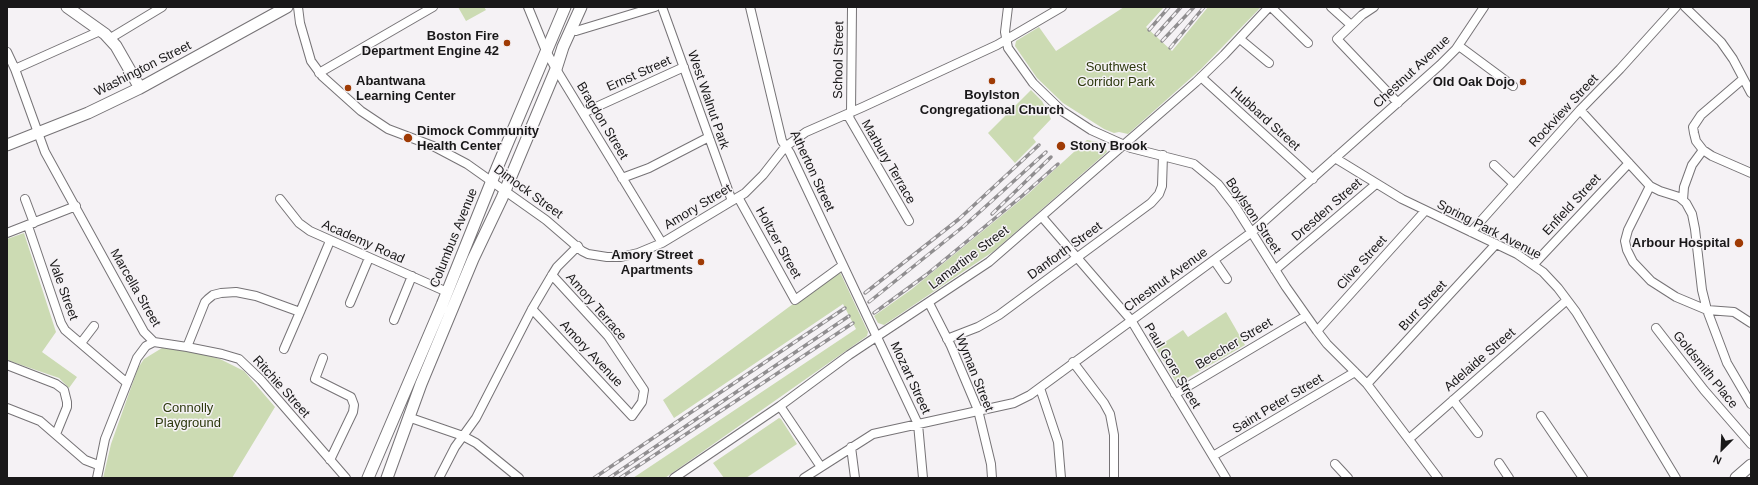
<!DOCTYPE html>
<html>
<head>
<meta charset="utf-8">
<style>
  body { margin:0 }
  #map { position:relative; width:1758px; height:485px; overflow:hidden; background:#f5f2f5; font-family:Arial,sans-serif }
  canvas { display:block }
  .frame { position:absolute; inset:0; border:8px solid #191819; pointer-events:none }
  .north { position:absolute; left:1702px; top:429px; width:40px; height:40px; -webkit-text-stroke:3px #f5f2f5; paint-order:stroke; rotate:204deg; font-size:11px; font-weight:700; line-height:16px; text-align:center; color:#191819 }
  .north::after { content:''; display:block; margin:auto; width:14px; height:18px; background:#191819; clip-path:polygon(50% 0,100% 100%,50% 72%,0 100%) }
</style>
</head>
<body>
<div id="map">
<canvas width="1758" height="485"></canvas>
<div class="frame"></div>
<div class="north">N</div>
</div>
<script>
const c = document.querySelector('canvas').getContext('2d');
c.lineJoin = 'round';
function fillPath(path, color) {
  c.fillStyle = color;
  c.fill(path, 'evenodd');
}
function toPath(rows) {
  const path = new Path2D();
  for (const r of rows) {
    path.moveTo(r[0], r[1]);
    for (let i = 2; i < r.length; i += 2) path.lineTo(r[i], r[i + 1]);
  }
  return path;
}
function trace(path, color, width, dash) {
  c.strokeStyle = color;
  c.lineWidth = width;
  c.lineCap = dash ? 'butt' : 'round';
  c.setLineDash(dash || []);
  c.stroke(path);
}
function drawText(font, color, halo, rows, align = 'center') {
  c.font = font + ' Arial,sans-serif';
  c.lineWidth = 3;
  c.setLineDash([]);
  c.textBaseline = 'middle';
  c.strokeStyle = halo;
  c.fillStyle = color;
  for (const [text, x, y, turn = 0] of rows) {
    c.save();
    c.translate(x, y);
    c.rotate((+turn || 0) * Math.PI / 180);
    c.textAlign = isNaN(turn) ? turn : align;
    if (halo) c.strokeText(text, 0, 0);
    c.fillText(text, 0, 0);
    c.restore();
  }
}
fillPath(toPath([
  [458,7,484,7,486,10,466,21],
  [1124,7,1164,7,1146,27,1172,51,1208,7,1261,7,1201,69,1128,134,1119,132,1114,133,1104,129,1063,103,1037,78,1015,46,1016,41,1039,27,1056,51],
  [1031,90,1042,101,1051,119,1033,138,1036,142,1015,163,988,133],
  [1087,140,1104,143,1107,152,994,251,884,325,878,323,874,316,912,289,1028,194],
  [24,233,56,332,42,352,77,377,69,388,59,378,7,360,7,239],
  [839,270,868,332,867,336,665,478,633,478,856,329,843,304,674,418,663,400],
  [1226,312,1245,345,1177,384,1156,348,1183,330,1188,337],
  [162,348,188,350,220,359,244,371,275,407,232,478,103,478,111,444,138,368,144,359],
  [779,418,781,419,797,444,746,478,724,478,713,463]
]), '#ccdbb3');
const minor = toPath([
  [298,7,300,23,311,61,322,76,361,111,388,129,433,146,467,164,546,220,582,251,588,254,607,257,621,257,638,253,662,243,745,193,763,175,785,147,806,132,863,107,997,45,1062,7],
  [528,7,546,51,556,69,662,243],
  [662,7,732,201],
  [750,7,782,141,790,153,918,424,923,478],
  [1008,7,1005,32,1008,48,1033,83,1062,111,1091,130,1131,148,1194,164,1218,184,1235,206,1286,287,1317,331,1327,344,1367,384,1438,478],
  [1271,7,1308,43],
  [1331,7,1351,25],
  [1374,7,1362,15,1337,39,1398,103],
  [1685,7,1721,42,1733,59,1751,93],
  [571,29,576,31,655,7],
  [109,39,162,7],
  [1240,39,1269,63],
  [1459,46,1513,86],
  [7,52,15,69,45,152,144,332,154,342],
  [15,69,100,31],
  [319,73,433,7],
  [1201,77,1313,179],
  [1743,79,1701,115,1693,127,1694,133,1696,141,1703,150,1712,156,1751,173],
  [1580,110,1650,186,1660,191,1679,197,1686,203,1692,214,1695,229,1702,290,1707,310,1727,363,1751,404],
  [583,113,684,67],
  [851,113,852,7],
  [847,114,909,221],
  [1335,158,1402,199,1517,254,1543,272,1558,288,1576,312,1676,478],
  [1494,165,1514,184],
  [622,178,649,168,709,137],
  [1650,186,1628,230,1625,241,1627,250,1633,262,1651,281,1676,297,1707,310,1734,312,1751,323],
  [738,197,795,300,843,265],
  [25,199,34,223],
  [280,199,299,223,310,231,447,292],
  [1683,200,1684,187,1692,165,1703,150],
  [1042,217,1131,320,1226,478],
  [28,226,61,323,65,330,127,383],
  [1471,232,1580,110,1620,69,1676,7],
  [7,233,76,206],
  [1214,260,1227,279],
  [1534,264,1629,163],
  [1275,270,1376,184],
  [350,303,369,258],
  [929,303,951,346,978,410,991,464,992,478],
  [532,309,632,416,642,402,644,390,608,336,552,275],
  [394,320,412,276],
  [1656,328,1704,390,1751,444],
  [1317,331,1425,211],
  [947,339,978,327,999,315,1151,203,1159,194,1162,186,1163,155],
  [81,343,94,326],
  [187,347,205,302,208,299,213,295,221,293,236,292,256,296,300,312,330,241],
  [284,349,300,312],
  [323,358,315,379,351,397,354,405,353,412,330,460],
  [1073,362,1104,403,1110,414,1114,435,1114,478],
  [7,365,56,384,64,390,67,402,67,407,56,434],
  [1367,384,1496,244],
  [1040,388,1058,442,1061,478],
  [1175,394,1306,316],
  [1453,400,1478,433],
  [780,406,821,467],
  [7,408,40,421,85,460,98,465],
  [1541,416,1583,478],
  [408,417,463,436,476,418,532,309,552,275,557,267,578,246],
  [1409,439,1567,300],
  [851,447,855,478],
  [1213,456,1355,372],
  [1499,463,1509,478],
  [1335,464,1348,478],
  [97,478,105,439,137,358,146,346,154,342,187,347,222,354,239,359,261,380,346,478],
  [439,478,455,447,463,436,476,443,519,478],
  [674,478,780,406,849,355,989,262,1196,82,1224,55,1269,7],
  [804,478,873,434,1014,403,1030,395,1252,232,1440,65,1456,49,1484,7]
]);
const major = toPath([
  [67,7,105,34,116,46,140,88],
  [7,145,88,113,140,88,287,7],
  [368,478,442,305,497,168,565,7],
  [387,478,421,384,473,259,502,198,556,69,563,47,581,7],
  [1736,478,1751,465]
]);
trace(minor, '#767376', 10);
trace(major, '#767376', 13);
trace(minor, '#fff', 8);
trace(major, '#fff', 11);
const rail = toPath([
  [1149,30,1169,7],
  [1156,35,1181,7],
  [1162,41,1194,7],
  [1170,48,1204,7],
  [992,214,1051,157],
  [865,293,959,219,1039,145],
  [869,302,964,226,1046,152],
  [874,313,926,275,1022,196,1058,164],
  [594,478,845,308],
  [609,478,849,316],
  [620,478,853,323]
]);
trace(rail, '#908e90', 3.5);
trace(rail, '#f5f2f5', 2, [6]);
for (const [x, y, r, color] of [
  [507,43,4,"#9f3b05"],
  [992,81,4,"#9f3b05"],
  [1523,82,4,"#9f3b05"],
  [348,88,4,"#9f3b05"],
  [408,138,5,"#9f3b05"],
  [1061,146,5,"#9f3b05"],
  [1739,243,5,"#9f3b05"],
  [701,262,4,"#9f3b05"]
]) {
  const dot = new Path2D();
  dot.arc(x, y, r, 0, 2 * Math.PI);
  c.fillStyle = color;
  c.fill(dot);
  trace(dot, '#f5f2f5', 1.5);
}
drawText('bold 13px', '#191819', '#f5f2f5', [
  ["Boston Fire",499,36],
  ["Department Engine 42",499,51],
  ["Abantwana",356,81,"left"],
  ["Learning Center",356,96,"left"],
  ["Old Oak Dojo",1515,82],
  ["Boylston",992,95,"center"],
  ["Congregational Church",992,110,"center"],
  ["Dimock Community",417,131,"left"],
  ["Health Center",417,146,"left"],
  ["Stony Brook",1070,146,"left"],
  ["Arbour Hospital",1730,243],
  ["Amory Street",693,255],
  ["Apartments",693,270]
], 'right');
drawText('13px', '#191819', '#f5f2f5', [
  ["School Street",839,60,-89],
  ["Washington Street",143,69,-27],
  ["Chestnut Avenue",1412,72,-43],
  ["Ernst Street",639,74,-24],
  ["West Walnut Park",708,100,71],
  ["Rockview Street",1564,111,-47],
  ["Hubbard Street",1265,119,42],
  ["Bragdon Street",602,121,59],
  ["Marbury Terrace",888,162,60],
  ["Atherton Street",812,171,65],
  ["Dimock Street",528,192,36],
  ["Enfield Street",1572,205,-47],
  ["Amory Street",698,207,-31],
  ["Dresden Street",1327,210,-41],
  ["Boylston Street",1253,216,56],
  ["Spring Park Avenue",1489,230,27],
  ["Columbus Avenue",454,238,-68],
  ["Academy Road",363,242,24],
  ["Holtzer Street",778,243,61],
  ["Danforth Street",1065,251,-36],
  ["Lamartine Street",969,258,-37],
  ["Clive Street",1362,263,-48],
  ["Chestnut Avenue",1166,280,-36],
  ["Marcella Street",135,288,60],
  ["Vale Street",63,290,70],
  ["Burr Street",1423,306,-47],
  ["Amory Terrace",596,307,49],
  ["Beecher Street",1234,344,-31],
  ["Amory Avenue",591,354,47],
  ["Adelaide Street",1480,360,-41],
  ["Paul Gore Street",1172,366,59],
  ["Goldsmith Place",1705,370,51],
  ["Wyman Street",974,373,68],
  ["Mozart Street",910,378,65],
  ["Ritchie Street",281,387,48],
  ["Saint Peter Street",1278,404,-31]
]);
drawText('13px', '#2c380c', '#f5f2f5', [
  ["Southwest",1116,67],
  ["Corridor Park",1116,82],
  ["Connolly",188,408],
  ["Playground",188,423]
]);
</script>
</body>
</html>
